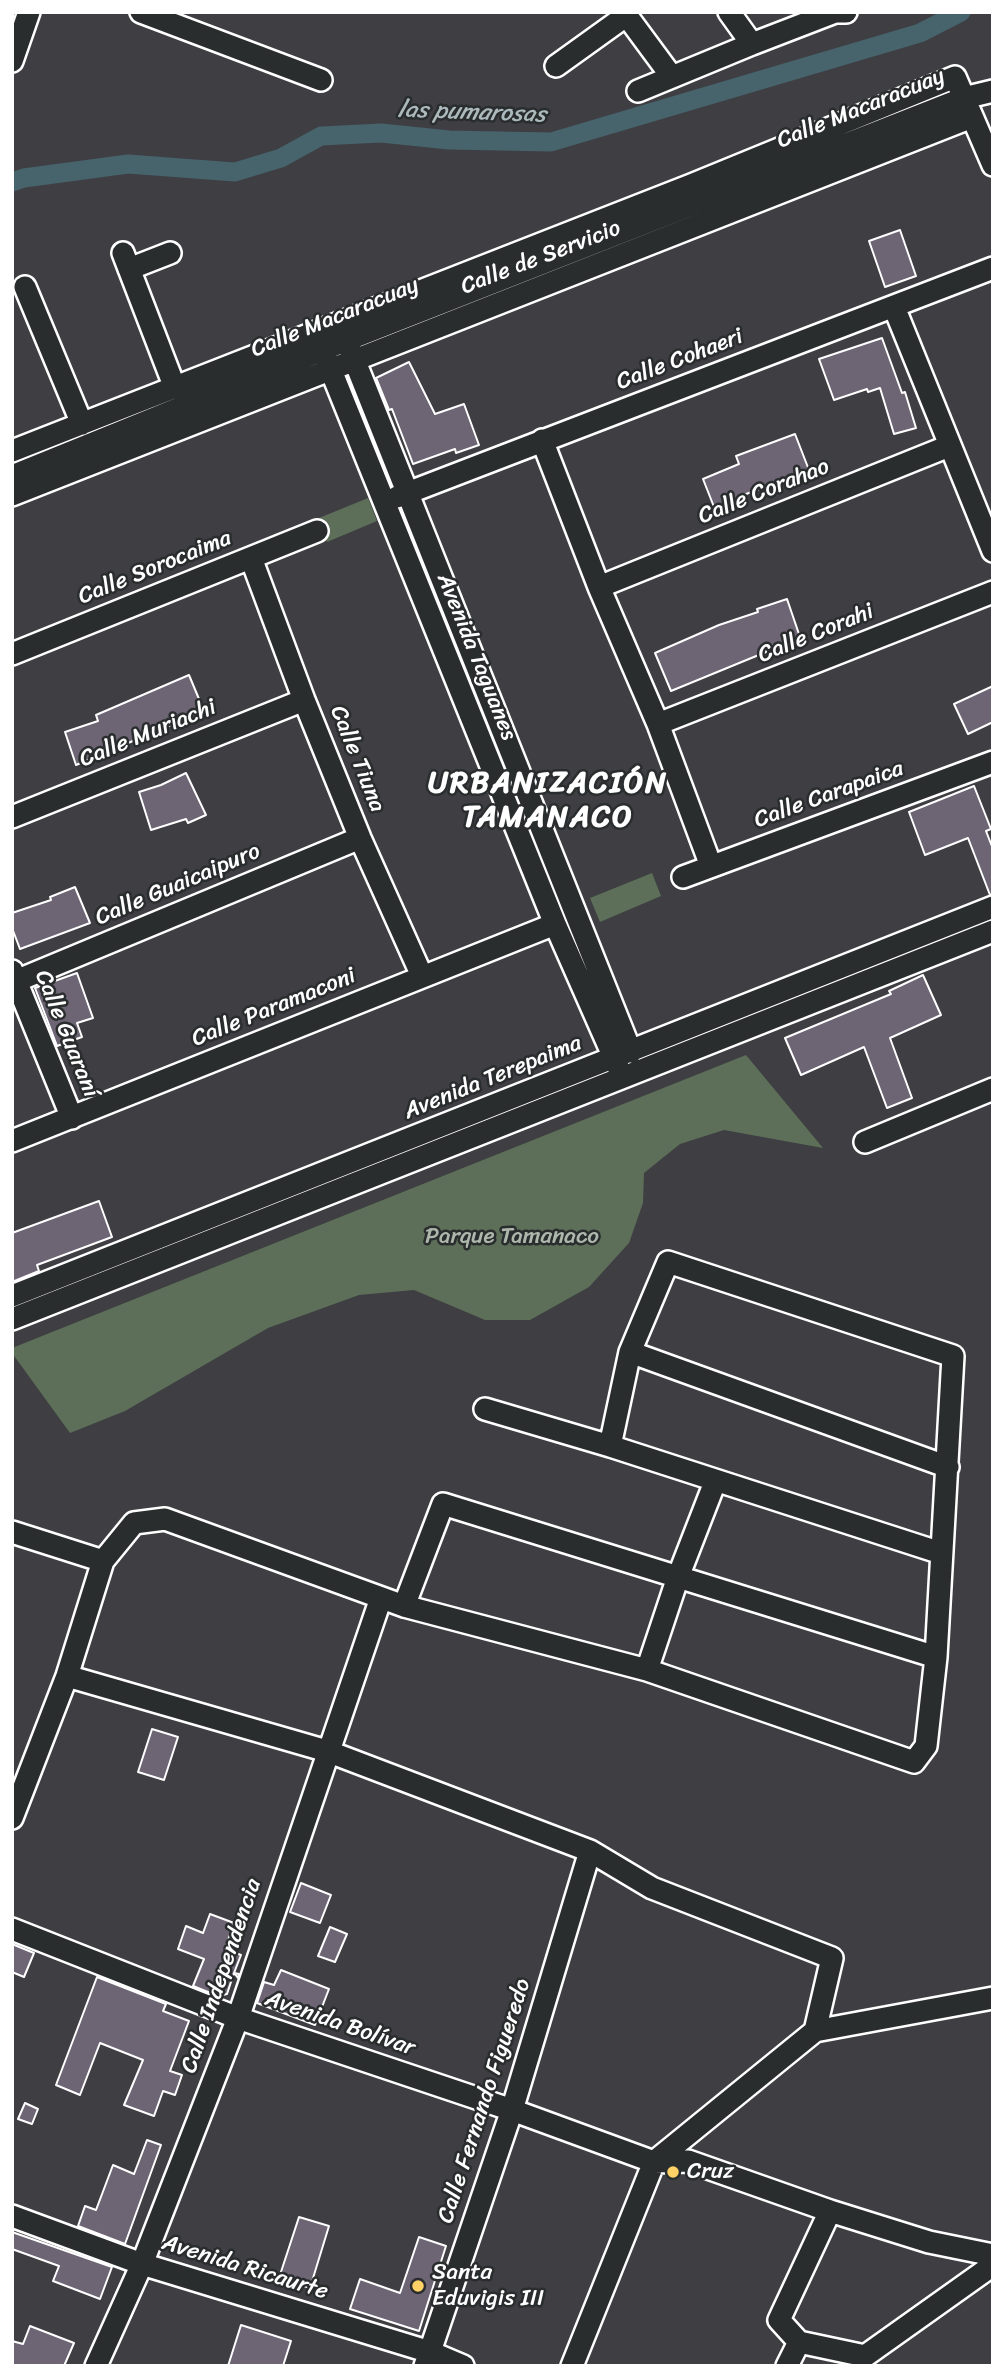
<!DOCTYPE html>
<html>
<head>
<meta charset="utf-8">
<style>
  body { margin:0 }
  #map { position:relative; width:1005px; height:2378px; overflow:hidden; background:#3e3e43; font-family:Sriracha,sans-serif }
  canvas { display:block }
  .frame { position:absolute; inset:0; border:14px solid #fff; pointer-events:none }
</style>
</head>
<body>
<div id="map">
<canvas width="1005" height="2378"></canvas>
<div class="frame"></div>
</div>
<script>
const c = document.querySelector('canvas').getContext('2d');
c.lineJoin = 'round';
function fillPath(path, color) {
  c.fillStyle = color;
  c.fill(path, 'evenodd');
}
function toPath(rows) {
  const path = new Path2D();
  for (const r of rows) {
    path.moveTo(r[0], r[1]);
    for (let i = 2; i < r.length; i += 2) path.lineTo(r[i], r[i + 1]);
  }
  return path;
}
function trace(path, color, width, dash) {
  c.strokeStyle = color;
  c.lineWidth = width;
  c.lineCap = dash ? 'butt' : 'round';
  c.setLineDash(dash || []);
  c.stroke(path);
}
function drawText(font, color, halo, rows, align = 'center') {
  c.font = font + ' Sriracha,sans-serif';
  c.lineWidth = 5;
  c.setLineDash([]);
  c.textBaseline = 'middle';
  c.strokeStyle = halo;
  c.fillStyle = color;
  for (const [text, x, y, turn = 0] of rows) {
    c.save();
    c.translate(x, y);
    c.rotate((+turn || 0) * Math.PI / 180);
    c.textAlign = isNaN(turn) ? turn : align;
    if (halo) c.strokeText(text, 0, 0);
    c.fillText(text, 0, 0);
    c.restore();
  }
}
fillPath(toPath([
  [368,498,377,521,327,542,319,518],
  [652,873,661,896,600,922,590,898],
  [746,1055,823,1148,724,1130,680,1144,644,1173,643,1203,629,1243,589,1287,530,1320,485,1320,414,1290,359,1295,268,1328,125,1411,70,1433,12,1353,12,1348]
]), '#5d6f58');
trace(toPath([
  [12,182,24,178,128,164,235,172,281,158,321,136,381,133,449,140,551,142,920,33,961,12]
]), '#47636c', 19);
const building = toPath([
  [900,230,916,276,885,287,869,241,900,230],
  [882,338,902,393,905,392,916,428,894,434,880,388,868,392,867,389,834,400,819,359,882,338],
  [409,362,435,414,464,404,479,445,456,453,455,449,413,464,392,409,389,410,376,378,409,362],
  [795,434,809,470,741,496,743,501,716,512,703,479,739,464,736,456,795,434],
  [787,599,800,637,765,648,766,652,671,691,655,653,719,625,758,612,757,609,787,599],
  [189,675,204,711,76,765,65,732,98,721,96,715,189,675],
  [993,686,993,722,968,734,954,704,993,686],
  [186,773,206,815,188,823,186,819,151,830,139,792,161,785,186,773],
  [974,786,991,829,986,831,993,849,993,894,990,895,968,838,925,855,909,812,974,786],
  [75,887,90,923,20,949,12,928,12,913,51,900,50,897,75,887],
  [77,973,93,1018,77,1023,82,1037,57,1046,35,988,77,973],
  [923,975,941,1015,890,1038,912,1098,887,1108,864,1047,801,1075,785,1038,891,994,889,991,923,975],
  [99,1201,112,1237,37,1265,39,1271,12,1282,12,1233,99,1201],
  [152,1729,178,1737,164,1780,138,1772,152,1729],
  [301,1883,331,1895,320,1923,290,1912,301,1883],
  [210,1914,234,1923,225,1949,241,1955,234,1973,239,1974,238,1978,234,1973,227,1994,218,1996,193,1986,204,1959,178,1949,186,1926,203,1933,210,1914],
  [330,1927,347,1934,335,1962,318,1956,330,1927],
  [12,1944,34,1953,24,1977,12,1972,12,1944],
  [281,1970,329,1989,315,2025,257,2003,264,1982,274,1985,281,1970],
  [97,1977,166,2004,163,2011,189,2021,170,2071,182,2075,175,2095,163,2091,154,2116,124,2105,143,2060,100,2043,80,2095,56,2085,97,1977],
  [25,2103,38,2109,32,2124,18,2119,25,2103],
  [147,2140,161,2145,125,2244,78,2226,85,2206,96,2210,113,2165,134,2174,147,2140],
  [299,2217,329,2226,310,2288,279,2278,299,2217],
  [12,2232,112,2267,100,2299,53,2281,59,2266,12,2249,12,2232],
  [419,2237,446,2246,419,2331,350,2309,360,2279,400,2293,419,2237],
  [241,2325,291,2341,283,2366,228,2366,241,2325],
  [30,2326,74,2343,64,2366,12,2366,12,2341,23,2344,30,2326]
]);
fillPath(building, '#6d6474');
trace(building, '#fff', 2);
const street = toPath([
  [141,12,321,80],
  [624,12,672,77],
  [729,12,752,44],
  [12,61,29,12],
  [556,66,627,15],
  [638,91,752,44,835,12,846,12],
  [123,253,175,388],
  [129,269,170,253],
  [25,287,82,424],
  [894,307,993,551],
  [350,349,631,1052],
  [326,358,555,924,619,1069],
  [542,440,599,587,658,724,711,866],
  [12,451,691,185,955,77,993,165],
  [12,476,347,340,964,98,993,91],
  [12,495,972,117],
  [397,497,993,268],
  [251,558,304,700,360,838,422,976],
  [599,587,949,446],
  [12,654,317,531],
  [658,724,993,592],
  [12,817,304,700],
  [683,877,993,762],
  [12,971,72,1118],
  [16,981,360,838],
  [12,1141,555,924],
  [865,1142,993,1089],
  [12,1296,993,907],
  [12,1319,993,931],
  [630,1352,948,1467],
  [610,1446,941,1553],
  [12,1532,103,1561],
  [404,1606,443,1504,936,1657],
  [647,1670,678,1577,715,1482],
  [67,1676,327,1751,590,1851,652,1888,832,1958,815,2031,654,2162,572,2366],
  [12,1818,67,1676,103,1561,134,1523,165,1519,404,1606,647,1670,914,1762,926,1746,936,1657,953,1356,668,1262,630,1352,610,1446,485,1409],
  [12,1929,238,2018,512,2110,654,2162,688,2161,830,2211,929,2242,993,2255],
  [815,2031,993,1998],
  [12,2216,142,2264,430,2352,463,2366],
  [799,2342,865,2356,993,2265],
  [96,2366,142,2264,238,2018,381,1598],
  [425,2366,512,2110,590,1851],
  [787,2366,799,2342,779,2320,830,2211]
]);
trace(street, '#fff', 26);
trace(street, '#2a2d2e', 21);
for (const [x, y, r, color] of [
  [673,2172,7,"#ffd166"],
  [418,2286,7,"#ffd166"]
]) {
  const dot = new Path2D();
  dot.arc(x, y, r, 0, 2 * Math.PI);
  c.fillStyle = color;
  c.fill(dot);
  trace(dot, '#2a2d2e', 2.5);
}
drawText('23px', '#fff', '#2a2d2e', [
  ["Calle Macaracuay",861,109,-22],
  ["Calle de Servicio",541,258,-21],
  ["Calle Macaracuay",335,318,-22],
  ["Calle Cohaeri",680,360,-21],
  ["Calle Corahao",764,492,-22],
  ["Calle Sorocaima",155,568,-22],
  ["Calle Corahi",816,634,-22],
  ["Avenida Taguanes",476,657,68],
  ["Calle Muriachi",148,734,-22],
  ["Calle Tiuna",357,759,68],
  ["Calle Carapaica",829,795,-20],
  ["Calle Guaicaipuro",178,885,-23],
  ["Calle Paramaconi",274,1008,-22],
  ["Calle Guaraní",66,1034,68],
  ["Avenida Terepaima",493,1078,-22],
  ["Calle Independencia",222,1976,-71],
  ["Avenida Bolívar",340,2024,19],
  ["Calle Fernando Figueredo",485,2101,-72],
  ["Avenida Ricaurte",245,2268,17]
]);
drawText('23px', '#aeb7ac', '#2a2d2e', [
  ["Parque Tamanaco",512,1237]
]);
drawText('23px', '#fff', '#2a2d2e', [
  ["Cruz",687,2172],
  ["Santa",432,2273],
  ["Eduvigis III",432,2299]
], 'left');
drawText('italic 24px', '#acb9bd', '#2a2d2e', [
  ["las pumarosas",472,113,2]
]);
c.letterSpacing = '2px';
drawText('bold 30px', '#fff', '#2a2d2e', [
  ["URBANIZACIÓN",548,784],
  ["TAMANACO",548,818]
]);
c.letterSpacing = '0px';
</script>
</body>
</html>
